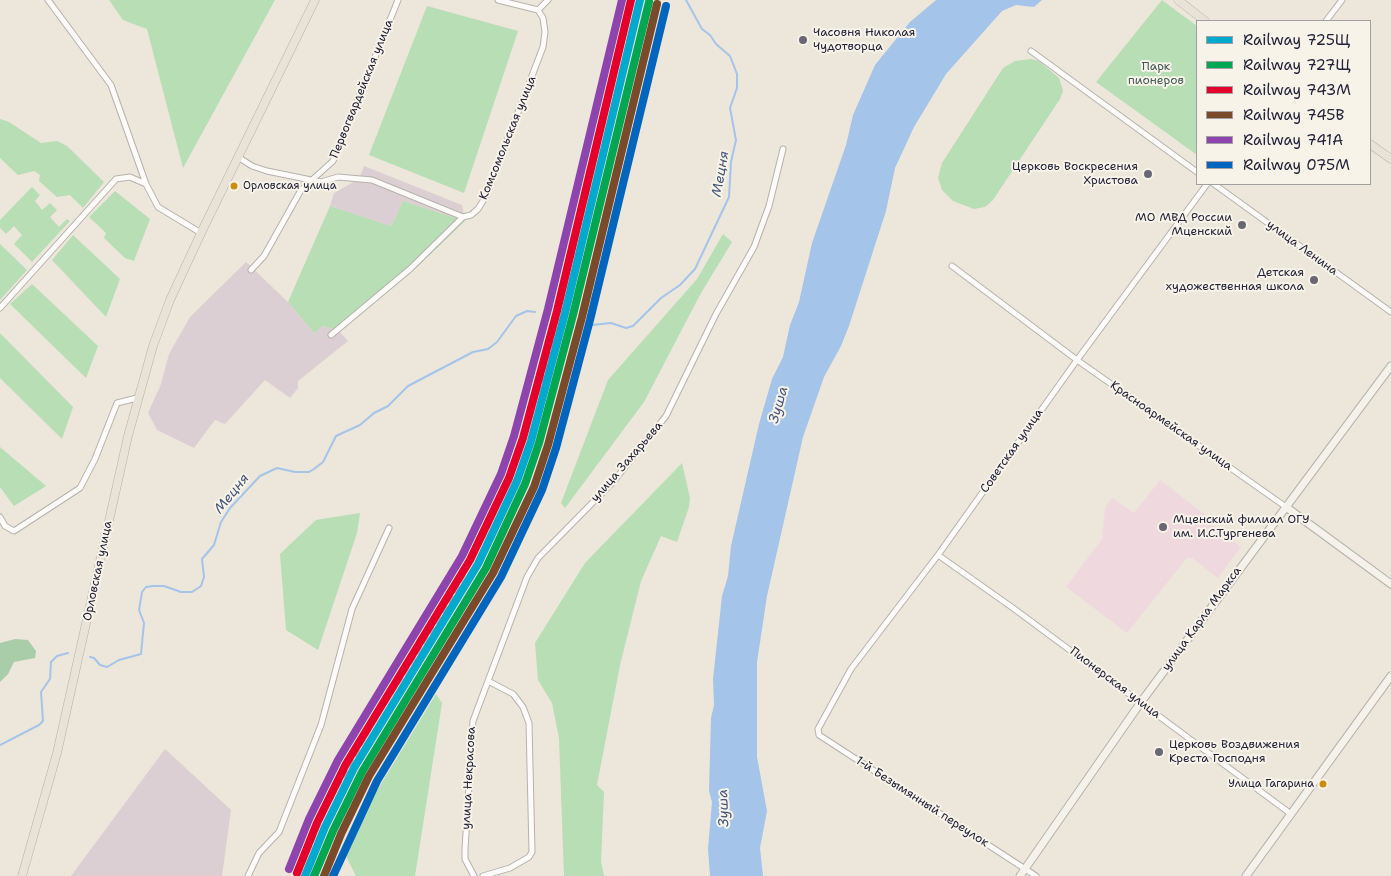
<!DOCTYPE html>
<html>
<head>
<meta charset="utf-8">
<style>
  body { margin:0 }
  #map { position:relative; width:1391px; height:876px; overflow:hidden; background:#ede6da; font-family:"Shantell Sans",sans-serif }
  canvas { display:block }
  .legend { position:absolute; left:1196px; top:20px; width:175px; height:165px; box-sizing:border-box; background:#f7f3e8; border:1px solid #a29fa3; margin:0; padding:6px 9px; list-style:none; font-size:15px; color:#22223b }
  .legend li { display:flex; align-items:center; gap:10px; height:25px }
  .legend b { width:25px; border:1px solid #a29fa3 }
</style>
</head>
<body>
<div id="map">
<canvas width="1391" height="876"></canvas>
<ul class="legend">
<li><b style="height:6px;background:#00a9ce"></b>Railway 725Щ</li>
<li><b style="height:6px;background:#00a651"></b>Railway 727Щ</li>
<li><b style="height:6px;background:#e4002b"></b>Railway 743М</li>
<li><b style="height:6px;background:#7a4b2a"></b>Railway 745В</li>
<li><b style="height:6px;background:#8e44ad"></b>Railway 741А</li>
<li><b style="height:6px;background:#0065bd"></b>Railway 075М</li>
</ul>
</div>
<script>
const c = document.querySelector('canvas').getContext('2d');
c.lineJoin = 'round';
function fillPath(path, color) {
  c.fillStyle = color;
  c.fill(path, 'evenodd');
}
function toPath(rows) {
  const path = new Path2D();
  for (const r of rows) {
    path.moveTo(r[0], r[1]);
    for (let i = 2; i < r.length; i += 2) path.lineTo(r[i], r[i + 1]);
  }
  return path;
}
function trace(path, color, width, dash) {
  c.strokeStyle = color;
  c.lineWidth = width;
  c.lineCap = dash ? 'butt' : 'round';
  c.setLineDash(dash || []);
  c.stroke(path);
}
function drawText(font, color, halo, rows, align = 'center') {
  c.font = font + ' "Shantell Sans",sans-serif';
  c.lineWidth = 4;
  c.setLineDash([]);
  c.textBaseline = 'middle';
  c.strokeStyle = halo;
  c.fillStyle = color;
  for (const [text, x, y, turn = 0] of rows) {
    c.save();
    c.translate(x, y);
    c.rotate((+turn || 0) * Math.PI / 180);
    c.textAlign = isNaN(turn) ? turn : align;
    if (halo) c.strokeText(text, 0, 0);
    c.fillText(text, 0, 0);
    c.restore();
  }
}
fillPath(toPath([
  [1160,480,1211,519,1209,522,1241,547,1218,578,1192,558,1187,558,1127,633,1066,587,1102,539,1105,508,1112,498,1134,513]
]), '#f0d9de');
fillPath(toPath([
  [364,166,462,205,465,221,403,201,391,226,330,206,334,193,359,179],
  [246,262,288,302,314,333,323,326,339,331,348,341,298,381,298,388,290,398,265,380,225,424,215,420,194,448,157,430,148,413,161,384,169,354,190,317],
  [165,749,231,810,222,876,71,876]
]), '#dccfd4');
fillPath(toPath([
  [109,0,275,0,183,168,147,29,123,20],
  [1162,0,1197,26,1197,155,1096,82],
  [427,6,518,31,464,193,369,155],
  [1031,59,1039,61,1059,78,1063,91,1060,99,993,200,985,207,974,209,953,201,942,190,938,178,942,163,1003,68,1015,61],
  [0,119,9,122,41,143,57,141,67,146,104,182,83,208,70,195,57,197,39,181,40,175,34,171,18,175,0,158],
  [32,187,40,195,35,201,42,210,50,203,57,210,50,217,59,227,67,219,70,221,32,262,14,244,22,235,14,226,6,234,0,228,0,220],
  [115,191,150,219,134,261,125,258,104,238,106,233,89,217],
  [403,201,465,221,414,270,339,331,323,326,314,333,288,302,330,206,391,226],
  [723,234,732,242,701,293,644,402,565,508,561,503,608,380,697,279],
  [73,235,120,279,106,317,52,260],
  [0,244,27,270,0,300],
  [32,284,98,346,86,378,10,304],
  [0,333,73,407,62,439,0,378],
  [0,447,46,486,14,506,0,487],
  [682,463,690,498,689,507,677,542,661,536,641,581,620,665,597,785,604,792,601,862,604,876,564,876,559,738,552,703,538,680,535,643,585,563],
  [360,513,357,533,318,650,286,630,280,554,316,520],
  [436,694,442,703,415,876,356,876,342,848]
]), '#b7deb5');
fillPath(toPath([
  [15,639,28,640,36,651,35,658,14,662,8,674,0,682,0,643]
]), '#a8cda8');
fillPath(toPath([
  [936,0,1042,0,1034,7,1016,5,1002,11,946,74,914,127,895,168,886,211,849,326,841,346,824,377,803,437,767,596,757,662,757,757,767,811,760,848,763,876,710,876,708,849,712,802,709,791,711,718,714,705,713,679,722,596,728,576,731,546,759,424,772,379,783,357,790,325,799,302,812,243,846,145,853,115,875,65,910,22]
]), '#a4c4ea');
trace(toPath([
  [592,325,611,323,626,328,633,326,661,298,680,285,695,269,729,197,731,162,736,140,730,108,737,88,737,74,730,56,716,44,710,35,702,29,686,0],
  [90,657,94,658,100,665,107,667,119,660,141,654,144,623,139,610,142,592,146,587,153,586,164,586,181,592,192,592,201,586,204,577,202,559,214,545,221,522,230,508,260,476,277,468,295,472,309,472,314,469,323,462,336,436,360,425,374,413,388,406,408,386,473,352,488,349,497,342,516,316,527,311,535,312],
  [0,745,39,725,43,721,41,692,50,679,51,662,57,656,68,653]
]), '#a4c4ea', 2);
const street = toPath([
  [48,0,111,85,146,184,158,207,201,233],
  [498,0,538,10],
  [538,10,548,0],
  [1326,21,1342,0],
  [1031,51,1197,172],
  [238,157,252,166,267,171,321,182,338,177,372,180,463,217],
  [1214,184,1391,312],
  [952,266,1077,360,1286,507],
  [251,270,264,256,301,190,333,161,398,0],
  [0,308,116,179,130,177,146,184],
  [331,335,410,269,463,217,471,215,478,209,486,196,543,47,545,32,543,18,538,10],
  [0,517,5,526,14,531,80,488,95,459,117,403,137,398],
  [938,555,1013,608,1291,814],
  [248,876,259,853,279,832,321,725,352,609,389,528],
  [474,876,465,859,465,849,473,721,527,577,538,558,613,482,666,416,716,314,754,247,769,206,783,149],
  [483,876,510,868,529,857,532,852,529,723,523,707,513,694,488,681],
  [1036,876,819,735,818,729,851,669,938,555,1077,360,1207,184]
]);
const secondary = toPath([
  [1286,507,1391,584],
  [1020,876,1141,702,1391,366],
  [1246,876,1391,676]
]);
const primary = toPath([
  [1178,0,1205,21],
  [1370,144,1391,159],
  [22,876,57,753,128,436,153,346,170,300,201,233,315,0]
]);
trace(street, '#b6b2ac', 7);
trace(secondary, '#b6b2ac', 9);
trace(primary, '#b6b2ac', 9);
trace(street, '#fcfbf9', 5);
trace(secondary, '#f5f1eb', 7);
trace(primary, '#e9e2d6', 8);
trace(toPath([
  [299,876,326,810,341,782,372,727,457,590,487,532,511,477,546,370,632,0]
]), '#b4b3b5', 2, [8, 4]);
trace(toPath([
  [305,876,325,827,354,768,478,564,517,481,531,441,565,313,640,0]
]), '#00a9ce', 8);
trace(toPath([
  [314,876,333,831,362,772,486,568,525,484,539,443,573,315,649,2]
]), '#00a651', 8);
trace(toPath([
  [297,873,317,823,346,764,470,560,509,478,523,438,557,311,631,0]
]), '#e4002b', 8);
trace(toPath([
  [324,876,341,834,369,776,493,573,534,487,548,445,582,317,657,4]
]), '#7a4b2a', 8);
trace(toPath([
  [289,869,309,819,338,760,462,556,501,474,514,436,548,309,622,0]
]), '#8e44ad', 8);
trace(toPath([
  [333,876,377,781,501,577,542,490,556,448,590,320,666,6]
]), '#0065bd', 8);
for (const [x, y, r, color] of [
  [803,40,5,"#696773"],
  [1148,174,5,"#696773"],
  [234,186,4.5,"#cc8c0c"],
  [1242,225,5,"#696773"],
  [1314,280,5,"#696773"],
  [1163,527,5,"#696773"],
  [1159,752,5,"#696773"],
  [1323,784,4.5,"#cc8c0c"]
]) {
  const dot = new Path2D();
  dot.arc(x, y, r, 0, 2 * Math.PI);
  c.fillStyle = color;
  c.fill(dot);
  trace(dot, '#f7f3e8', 2);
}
drawText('11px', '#22223b', '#f7f3e8', [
  ["Орловская улица",243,186],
  ["Улица Гагарина",1314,784,"right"]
], 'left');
drawText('12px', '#22223b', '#f7f3e8', [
  ["Часовня Николая",813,33],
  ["Чудотворца",813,47],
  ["Церковь Воскресения",1138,167,"right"],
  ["Христова",1138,181,"right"],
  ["МО МВД России",1232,218,"right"],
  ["Мценский",1232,232,"right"],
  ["Детская",1304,273,"right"],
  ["художественная школа",1304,287,"right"],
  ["Мценский филиал ОГУ",1173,520],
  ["им. И.С.Тургенева",1173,534],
  ["Церковь Воздвижения",1169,745],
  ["Креста Господня",1169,759]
], 'left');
drawText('12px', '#415856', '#f7f3e8', [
  ["Парк",1156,67],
  ["пионеров",1156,81]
]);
drawText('12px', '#22223b', '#f7f3e8', [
  ["Первогвардейская улица",362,89,-68],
  ["Комсомольская улица",508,138,-68],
  ["улица Ленина",1302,248,36],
  ["Красноармейская улица",1171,426,35],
  ["Советская улица",1012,451,-55],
  ["улица Захарьева",627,462,-49],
  ["Орловская улица",98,571,-78],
  ["улица Карла Маркса",1202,619,-54],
  ["Пионерская улица",1115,683,37],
  ["улица Некрасова",469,778,-87],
  ["1-й Безымянный переулок",922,802,33]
]);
drawText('italic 14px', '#45567b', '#f7f3e8', [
  ["Мецня",721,174,-80],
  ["Зуша",779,405,-74],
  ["Мецня",232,494,-51],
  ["Зуша",724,808,-92]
]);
</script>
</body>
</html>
